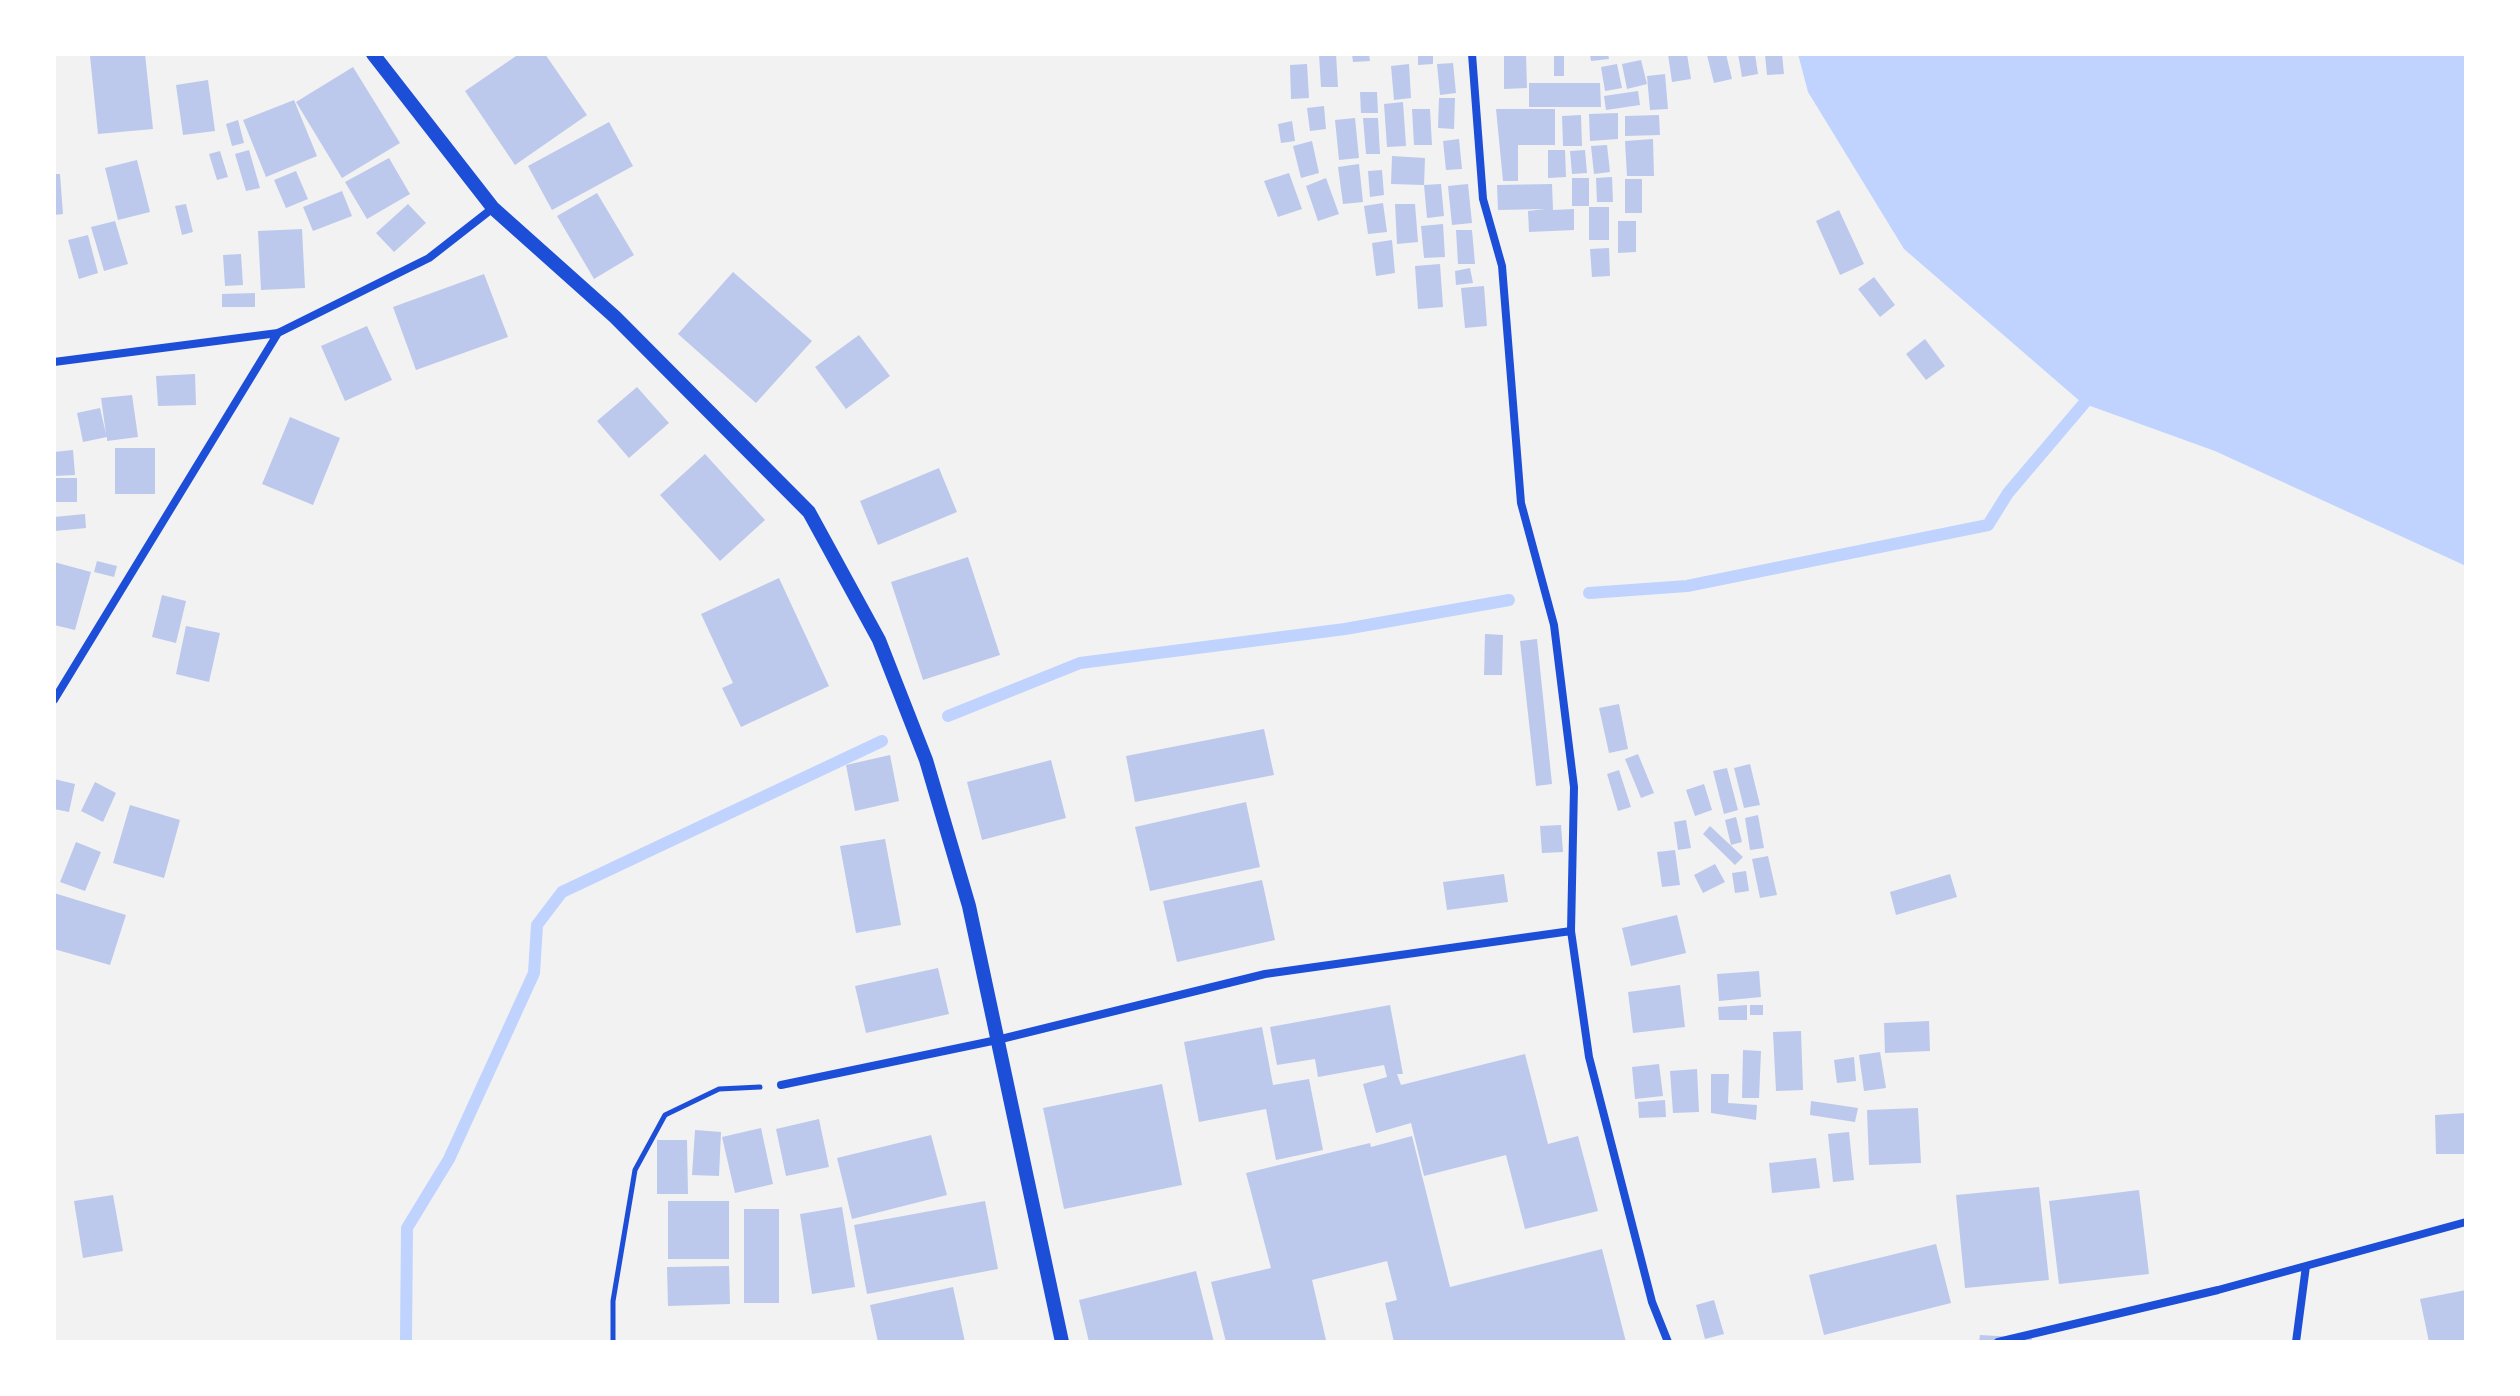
<!DOCTYPE html>
<html>
<head>
<meta charset="utf-8">
<style>
  body { margin:0 }
  #map { position:relative; width:2520px; height:1396px; overflow:hidden; background:#f2f2f2; font-family:Barlow,sans-serif }
  canvas { display:block }
  .frame { position:absolute; inset:0; border:56px solid #fff; pointer-events:none }
</style>
</head>
<body>
<div id="map">
<canvas width="2520" height="1396"></canvas>
<div class="frame"></div>
</div>
<script>
const c = document.querySelector('canvas').getContext('2d');
c.lineJoin = 'round';
function fillPath(path, color) {
  c.fillStyle = color;
  c.fill(path, 'evenodd');
}
function toPath(rows) {
  const path = new Path2D();
  for (const r of rows) {
    path.moveTo(r[0], r[1]);
    for (let i = 2; i < r.length; i += 2) path.lineTo(r[i], r[i + 1]);
  }
  return path;
}
function trace(path, color, width, dash) {
  c.strokeStyle = color;
  c.lineWidth = width;
  c.lineCap = dash ? 'butt' : 'round';
  c.setLineDash(dash || []);
  c.stroke(path);
}
fillPath(toPath([
  [1798,54,2466,54,2466,566,2215,451,2082,403,1904,249,1808,92]
]), '#bfd3fe');
trace(toPath([
  [1589,593,1687,586,1988,525,2008,493,2092,394],
  [948,716,1080,663,1345,629,1509,600],
  [406,1342,407,1228,449,1159,534,973,537,925,562,892,882,741]
]), '#bfd3fe', 12);
fillPath(toPath([
  [145,54,153,129,98,134,90,56],
  [519,54,545,54,587,115,515,165,465,91],
  [1319,54,1336,54,1338,87,1321,87],
  [1352,54,1369,54,1370,61,1353,62],
  [1418,54,1433,54,1433,64,1418,65],
  [1504,54,1526,54,1527,88,1504,89],
  [1554,54,1564,54,1564,76,1554,76],
  [1590,54,1608,54,1609,59,1591,61],
  [1668,54,1687,54,1691,79,1672,82],
  [1726,54,1732,79,1714,83,1707,55],
  [1738,54,1755,54,1758,74,1742,77],
  [1765,54,1782,54,1784,74,1767,75],
  [1641,60,1647,84,1627,89,1622,64],
  [1453,63,1456,93,1440,95,1437,64],
  [1307,64,1309,98,1291,99,1290,65],
  [1409,64,1411,98,1394,100,1391,66],
  [1617,64,1622,88,1605,91,1601,67],
  [353,67,400,143,342,178,296,102],
  [1665,74,1668,109,1650,110,1647,76],
  [208,80,215,131,183,135,176,85],
  [1529,83,1600,83,1601,107,1529,107],
  [1638,91,1640,105,1606,110,1604,96],
  [1360,92,1377,92,1378,113,1361,113],
  [1439,98,1455,98,1454,129,1438,128],
  [294,100,317,156,266,177,243,120],
  [1403,102,1406,146,1387,147,1384,104],
  [1324,106,1326,129,1310,131,1307,108],
  [1412,109,1430,109,1432,145,1414,145],
  [1496,109,1555,109,1555,145,1518,145,1518,181,1503,181],
  [1618,113,1618,139,1590,141,1589,114],
  [1581,115,1582,146,1563,146,1562,116],
  [1659,115,1660,135,1625,136,1625,116],
  [1355,118,1359,158,1339,160,1335,120],
  [1363,118,1378,118,1380,154,1366,154],
  [238,120,244,143,232,146,226,124],
  [1292,121,1295,141,1281,143,1278,124],
  [609,122,633,166,552,210,528,166],
  [1459,139,1462,169,1446,170,1443,141],
  [1653,139,1654,176,1627,176,1625,141],
  [1312,141,1319,173,1301,178,1293,146],
  [1607,145,1610,172,1594,174,1591,146],
  [249,150,260,188,246,191,235,154],
  [1548,150,1565,150,1566,177,1548,178],
  [1585,150,1587,173,1572,174,1570,151],
  [220,151,228,177,217,180,209,154],
  [1392,156,1425,158,1424,185,1391,184],
  [389,158,410,194,367,219,345,182],
  [137,160,150,212,118,220,105,168],
  [1359,164,1363,202,1343,204,1338,167],
  [1382,170,1384,195,1370,197,1368,171],
  [296,171,308,199,286,208,274,180],
  [1289,173,1302,209,1278,217,1264,181],
  [54,174,60,174,63,214,54,215],
  [1612,177,1613,202,1597,202,1596,178],
  [1326,178,1339,214,1318,221,1306,186],
  [1572,178,1589,178,1589,206,1572,206],
  [1625,179,1642,179,1642,213,1625,213],
  [1441,184,1444,216,1427,218,1424,185],
  [1468,184,1472,223,1452,225,1448,186],
  [1552,184,1553,210,1574,209,1574,230,1529,232,1528,211,1545,209,1498,210,1497,185],
  [342,191,352,216,313,231,303,207],
  [597,193,634,255,594,279,557,216],
  [1383,203,1387,232,1368,234,1364,206],
  [186,204,193,232,182,235,175,206],
  [408,204,426,223,394,252,376,233],
  [1395,204,1415,204,1418,242,1397,244],
  [1589,207,1609,207,1609,240,1589,240],
  [1839,210,1864,264,1840,275,1816,221],
  [115,221,128,264,104,271,91,227],
  [1618,221,1636,221,1636,252,1618,253],
  [1443,224,1445,257,1424,258,1421,226],
  [302,229,305,288,261,290,258,231],
  [1456,230,1472,230,1475,264,1458,264],
  [88,235,98,273,79,279,68,240],
  [1392,240,1395,273,1376,276,1372,243],
  [1609,248,1610,276,1592,277,1590,249],
  [241,254,243,285,225,286,223,255],
  [1440,264,1443,307,1418,309,1415,266],
  [1470,268,1473,283,1456,285,1455,271],
  [733,272,812,341,756,403,678,334],
  [484,274,508,337,416,370,393,307],
  [1874,277,1895,305,1880,317,1858,289],
  [1484,286,1487,326,1465,328,1461,288],
  [255,293,255,307,222,307,222,294],
  [367,326,392,380,345,401,321,346],
  [859,335,890,376,846,409,815,367],
  [1925,339,1945,366,1926,380,1906,354],
  [195,374,196,405,158,406,156,376],
  [637,387,669,423,629,458,597,421],
  [132,395,138,437,107,441,107,437,83,442,77,413,100,408,106,434,101,398],
  [290,417,340,438,313,505,262,484],
  [115,448,155,448,155,494,115,494],
  [73,450,75,475,54,476,54,452],
  [705,454,765,520,720,561,660,495],
  [939,468,957,512,878,545,860,501],
  [54,478,77,478,77,502,54,502],
  [85,514,86,528,55,531,54,517],
  [968,557,1000,655,923,680,891,582],
  [97,561,117,566,114,577,94,572],
  [54,562,91,572,75,630,54,625],
  [779,578,829,686,741,727,722,688,733,683,701,614],
  [162,595,186,601,176,643,152,637],
  [186,626,220,633,209,682,176,674],
  [1485,634,1503,635,1502,675,1484,675],
  [1537,639,1552,784,1536,786,1520,641],
  [1619,704,1628,749,1609,753,1599,708],
  [1264,729,1274,775,1135,802,1126,756],
  [1638,754,1654,793,1641,798,1625,759],
  [890,755,899,801,855,811,846,765],
  [1051,760,1066,818,982,840,967,782],
  [1750,764,1760,805,1744,808,1734,768],
  [1727,768,1738,810,1724,814,1713,771],
  [1619,770,1631,807,1618,811,1607,774],
  [54,779,75,784,69,812,54,809],
  [95,782,116,793,103,822,81,811],
  [1704,784,1712,810,1695,816,1686,790],
  [1246,802,1260,867,1150,891,1135,827],
  [130,805,180,820,164,878,113,863],
  [1758,815,1764,848,1750,850,1745,818],
  [1736,817,1742,842,1731,845,1725,820],
  [1686,820,1691,848,1678,850,1674,822],
  [1561,825,1563,852,1542,853,1540,826],
  [1710,826,1743,857,1735,865,1703,834],
  [885,839,901,925,856,933,840,846],
  [76,842,101,852,85,891,60,882],
  [1675,850,1680,885,1662,887,1657,852],
  [1768,856,1777,895,1760,898,1752,859],
  [1715,864,1725,882,1703,893,1694,875],
  [1746,871,1749,891,1735,893,1732,873],
  [1504,874,1508,902,1447,910,1443,882],
  [1950,874,1957,897,1896,915,1890,892],
  [1262,880,1275,940,1177,962,1163,901],
  [54,893,126,915,110,965,54,949],
  [1677,915,1686,953,1631,966,1622,928],
  [938,968,949,1014,866,1033,855,986],
  [1759,971,1761,997,1719,1001,1717,974],
  [1680,985,1685,1027,1633,1033,1628,992],
  [1390,1005,1403,1074,1397,1074,1401,1085,1525,1054,1548,1144,1578,1136,1598,1211,1525,1229,1506,1155,1424,1176,1411,1123,1376,1133,1363,1084,1387,1077,1384,1065,1318,1077,1315,1059,1277,1065,1270,1027],
  [1747,1005,1747,1020,1719,1020,1718,1007],
  [1750,1005,1763,1005,1763,1015,1750,1015],
  [1929,1021,1930,1051,1885,1053,1884,1023],
  [1262,1027,1273,1085,1309,1079,1323,1150,1276,1160,1266,1109,1199,1122,1184,1042],
  [1801,1031,1803,1090,1776,1091,1773,1032],
  [1743,1050,1761,1051,1759,1098,1742,1098],
  [1880,1052,1886,1088,1864,1091,1859,1055],
  [1854,1057,1856,1081,1837,1083,1834,1060],
  [1659,1064,1663,1096,1635,1099,1632,1067],
  [1697,1069,1699,1112,1673,1113,1670,1071],
  [1711,1074,1729,1074,1728,1103,1757,1105,1756,1120,1711,1113],
  [1162,1084,1182,1185,1064,1209,1043,1108],
  [1665,1100,1666,1117,1639,1118,1638,1102],
  [1811,1101,1858,1108,1855,1122,1810,1115],
  [1918,1108,1921,1163,1869,1165,1867,1110],
  [2466,1113,2466,1154,2436,1154,2435,1115],
  [819,1119,829,1167,786,1176,776,1129],
  [761,1128,773,1184,735,1193,722,1137],
  [695,1130,721,1132,719,1176,692,1175],
  [1849,1132,1854,1180,1833,1182,1828,1134],
  [931,1135,947,1195,852,1219,837,1158],
  [1412,1136,1450,1287,1602,1249,1626,1342,1394,1342,1385,1303,1397,1300,1387,1261,1312,1280,1326,1340,1226,1342,1211,1282,1271,1268,1246,1173,1370,1143,1371,1147],
  [657,1140,687,1140,688,1194,657,1194],
  [1816,1158,1820,1188,1772,1193,1769,1163],
  [2039,1187,2049,1280,1965,1288,1956,1195],
  [2139,1190,2149,1274,2059,1284,2049,1201],
  [113,1195,123,1251,83,1258,74,1201],
  [668,1201,729,1201,729,1259,668,1259],
  [985,1201,998,1269,867,1294,854,1225],
  [842,1207,855,1287,812,1294,800,1214],
  [744,1209,779,1209,779,1303,744,1303],
  [1936,1244,1951,1303,1824,1335,1809,1275],
  [729,1266,730,1304,668,1306,667,1267],
  [1196,1271,1214,1342,1089,1342,1079,1300],
  [953,1287,965,1342,878,1342,870,1305],
  [2466,1290,2466,1342,2429,1342,2420,1299],
  [1714,1300,1724,1334,1705,1339,1696,1305],
  [1980,1335,2032,1338,2031,1342,1979,1342]
]), '#bdc9ec');
trace(toPath([
  [613,1342,613,1301,635,1170,665,1115,719,1089,760,1087]
]), '#1d4ed8', 5);
trace(toPath([
  [1472,54,1483,199,1502,266,1521,503,1554,625,1574,787,1571,931,1589,1057,1652,1302,1668,1342],
  [54,362,278,333,429,258,493,208],
  [54,700,278,333],
  [781,1085,997,1040,1265,974,1571,931],
  [1998,1342,2218,1290,2466,1222],
  [2296,1342,2306,1266]
]), '#1d4ed8', 8);
trace(toPath([
  [373,54,493,208,615,317,809,512,879,640,926,760,969,906,1062,1342]
]), '#1d4ed8', 14);
</script>
</body>
</html>
